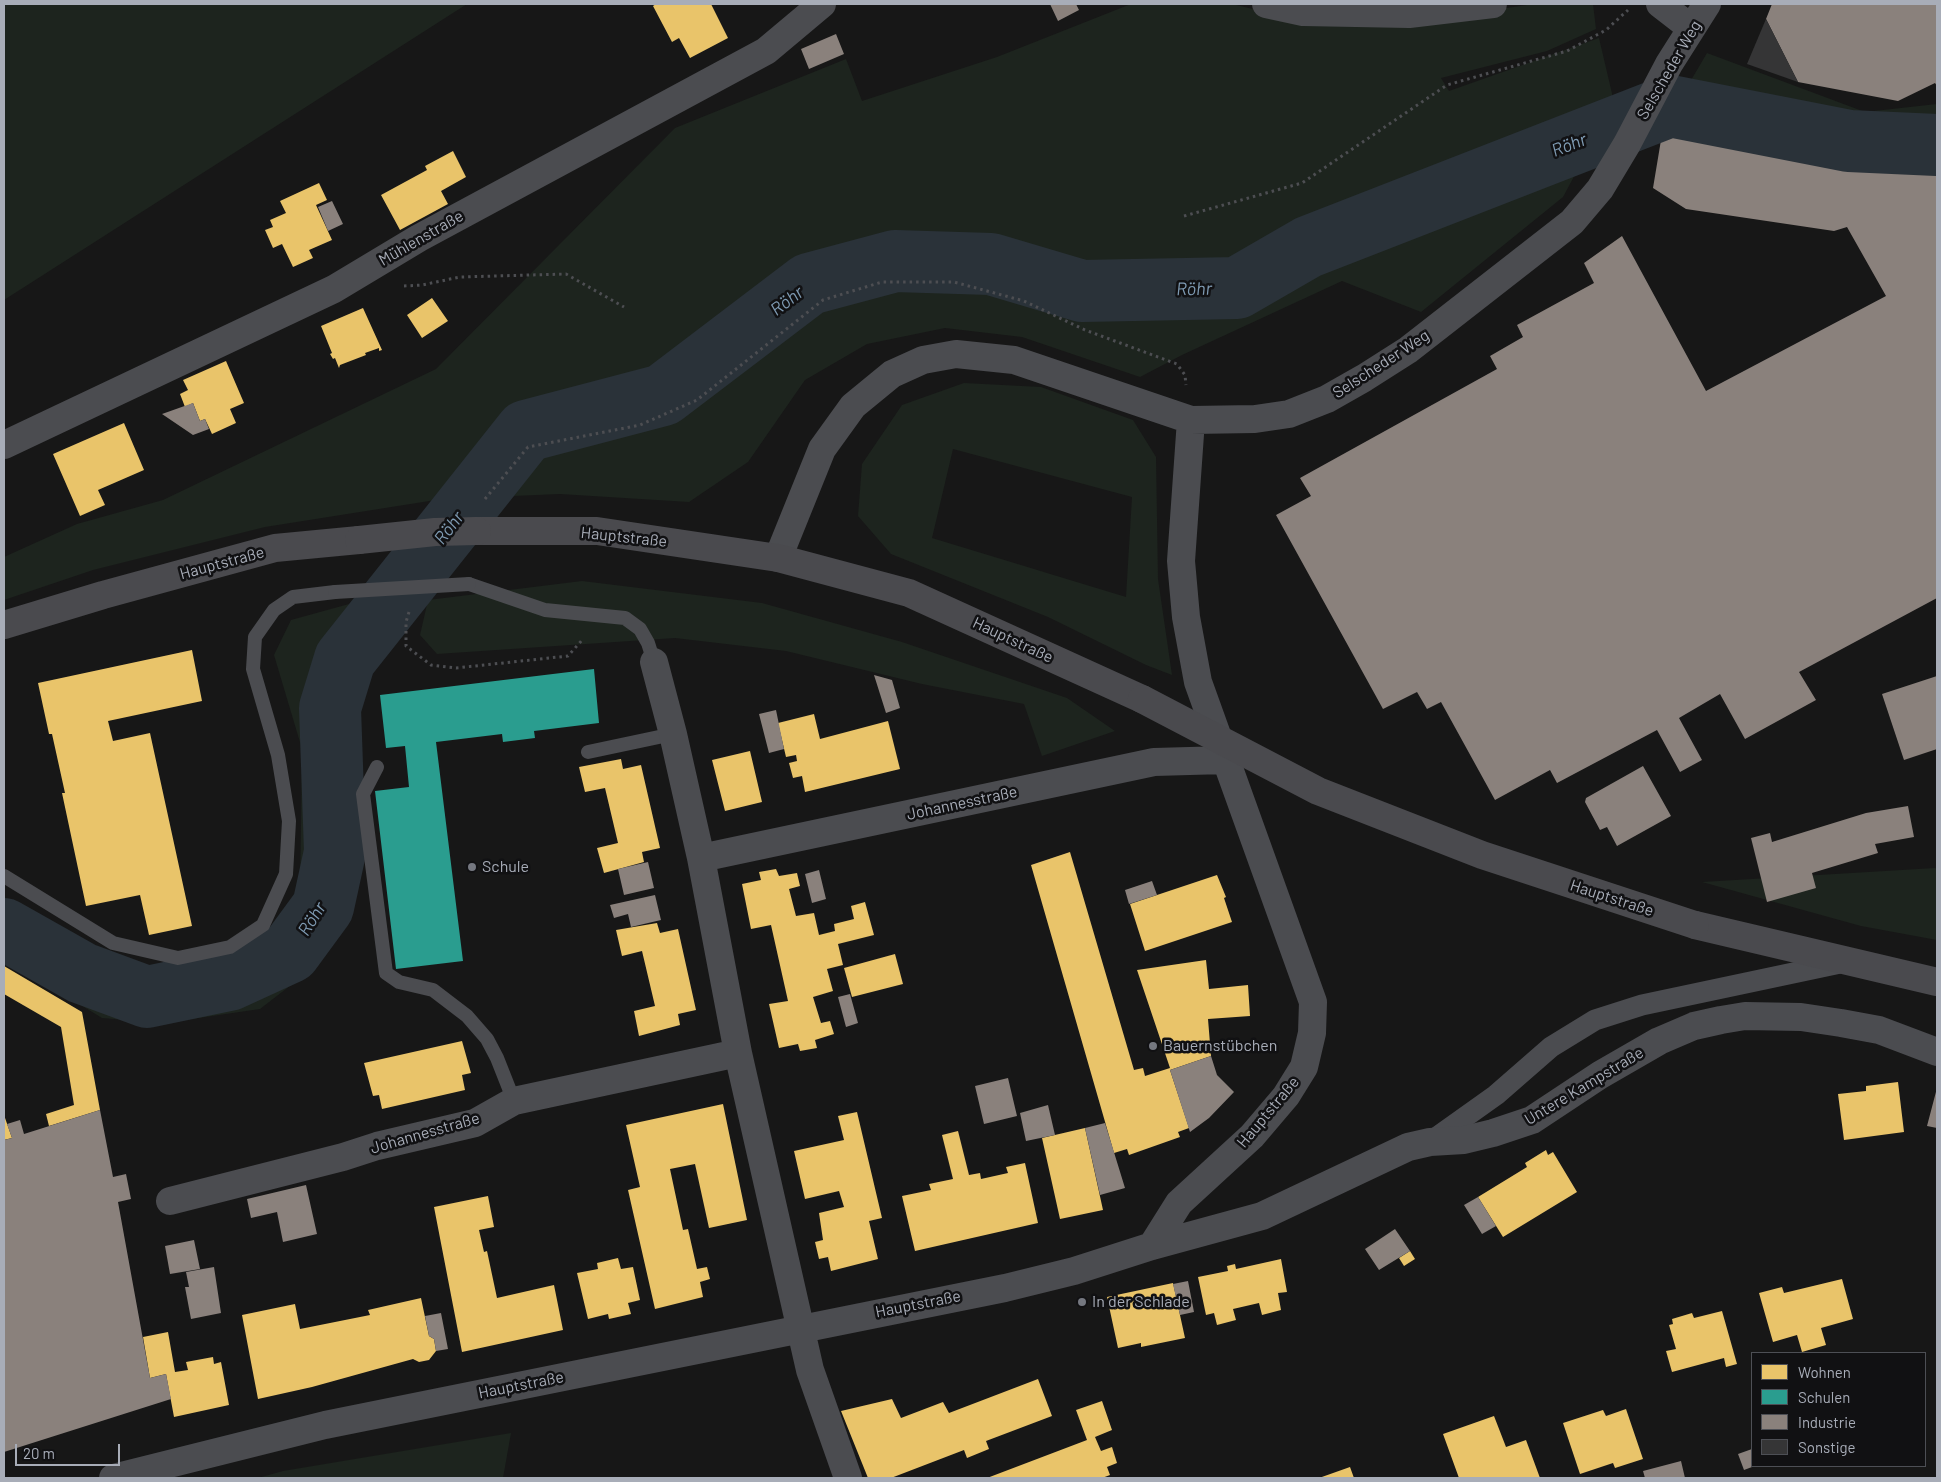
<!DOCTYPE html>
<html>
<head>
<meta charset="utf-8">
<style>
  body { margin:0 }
  #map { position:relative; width:1941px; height:1482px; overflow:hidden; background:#171717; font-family:Barlow,sans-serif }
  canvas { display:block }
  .frame { position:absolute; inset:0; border:5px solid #a8adb8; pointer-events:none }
  .legend { position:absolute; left:1751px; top:1352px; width:175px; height:115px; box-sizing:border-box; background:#111113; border:1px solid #4d4f55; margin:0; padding:6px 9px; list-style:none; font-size:15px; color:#a8adb8 }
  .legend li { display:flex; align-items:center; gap:10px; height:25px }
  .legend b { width:25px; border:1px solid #4d4f55 }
  .scale { position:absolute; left:15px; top:1444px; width:105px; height:22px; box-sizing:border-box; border:2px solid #a8adb8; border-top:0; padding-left:6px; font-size:15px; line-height:18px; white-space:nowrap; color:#a8adb8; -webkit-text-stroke:4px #111113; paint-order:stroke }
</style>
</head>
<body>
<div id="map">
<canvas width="1941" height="1482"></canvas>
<div class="frame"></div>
<ul class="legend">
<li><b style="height:14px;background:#e9c46a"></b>Wohnen</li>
<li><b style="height:14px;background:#2a9d8f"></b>Schulen</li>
<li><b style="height:14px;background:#8a817c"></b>Industrie</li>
<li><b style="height:14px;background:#353536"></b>Sonstige</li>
</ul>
<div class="scale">20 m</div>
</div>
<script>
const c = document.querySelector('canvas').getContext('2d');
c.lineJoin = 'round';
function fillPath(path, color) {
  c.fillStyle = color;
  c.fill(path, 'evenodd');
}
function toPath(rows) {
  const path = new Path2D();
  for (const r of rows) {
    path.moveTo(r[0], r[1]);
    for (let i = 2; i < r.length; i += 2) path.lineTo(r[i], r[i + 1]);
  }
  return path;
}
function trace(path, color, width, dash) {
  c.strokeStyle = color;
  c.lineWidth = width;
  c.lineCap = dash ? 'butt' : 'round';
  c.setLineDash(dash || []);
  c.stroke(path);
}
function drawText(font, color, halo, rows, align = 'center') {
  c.font = font + ' Barlow,sans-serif';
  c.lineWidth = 5;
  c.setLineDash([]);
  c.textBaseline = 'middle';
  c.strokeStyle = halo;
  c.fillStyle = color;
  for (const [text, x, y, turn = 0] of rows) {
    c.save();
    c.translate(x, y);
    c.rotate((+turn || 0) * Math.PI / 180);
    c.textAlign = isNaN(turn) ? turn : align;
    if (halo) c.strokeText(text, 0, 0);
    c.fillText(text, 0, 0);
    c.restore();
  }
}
fillPath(toPath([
  [4,4,467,4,4,300],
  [1131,4,1232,4,1307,22,1411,22,1534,4,1593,4,1596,29,1547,51,1441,78,1449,91,1599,38,1614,102,1563,197,1421,312,1342,281,1182,355,1140,377,1022,337,945,328,867,344,805,380,748,462,689,502,560,494,442,499,265,527,93,570,4,600,4,557,77,524,163,500,436,369,675,128,846,59,862,101,997,57],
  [1707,53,1865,112,1937,104,1937,153,1667,121],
  [964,383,1041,387,1133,420,1156,457,1158,579,1172,675,1146,665,1048,617,891,554,858,516,862,464,902,405],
  [953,449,1132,497,1126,597,932,538],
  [582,581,762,603,902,642,1067,698,1115,731,1042,756,1024,704,922,684,786,651,675,638,437,654,420,635,428,600],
  [349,604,370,609,334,662,319,709,347,898,317,965,260,1009,164,1023,102,1018,4,958,4,897,115,963,185,975,254,954,300,899,302,749,274,655,291,620],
  [1935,868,1937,869,1937,940,1861,926,1702,882],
  [511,1433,503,1478,258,1478,283,1471]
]), '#1d241e');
fillPath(toPath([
  [656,4,711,4,728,38,690,58,679,38,672,42,653,6],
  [453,151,466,177,441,191,448,204,400,230,381,195,427,170,425,166],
  [319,183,327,200,316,205,332,240,309,250,313,258,293,267,282,244,273,248,265,230,273,227,270,220,286,213,280,201],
  [432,298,448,321,422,338,407,315],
  [363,308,382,350,379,351,379,348,365,353,366,355,340,365,339,368,335,358,333,359,330,354,332,353,321,326],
  [226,361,244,403,230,409,236,423,212,434,205,419,200,421,193,403,185,407,180,394,188,390,183,380],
  [124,423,144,470,98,490,105,505,80,516,53,454],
  [192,650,202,701,108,721,113,741,150,733,192,926,149,935,140,895,86,906,62,793,65,793,52,734,49,734,38,683],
  [814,714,820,739,888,721,900,769,805,792,802,776,793,778,789,763,797,761,796,755,786,757,778,723],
  [750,751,762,802,725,811,712,760],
  [621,759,623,769,641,765,660,848,642,852,644,862,604,873,597,848,618,843,605,788,585,792,579,767],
  [1070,852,1134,1070,1143,1068,1145,1076,1170,1068,1137,970,1206,960,1209,989,1248,985,1250,1016,1208,1019,1211,1056,1170,1070,1189,1128,1178,1132,1180,1137,1129,1155,1127,1149,1114,1153,1031,865],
  [776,869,779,876,797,873,800,886,789,889,796,916,814,913,819,935,835,931,834,924,854,919,851,906,865,902,874,935,838,944,843,965,827,969,833,991,813,997,821,1023,830,1021,834,1034,815,1040,817,1048,800,1051,798,1044,779,1048,769,1004,788,1001,771,925,751,929,742,884,761,880,759,872],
  [1217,875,1226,897,1224,898,1232,922,1145,951,1130,904],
  [657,923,660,933,678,929,696,1010,678,1014,680,1025,639,1036,634,1011,655,1006,642,951,622,956,616,930],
  [895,954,903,984,852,997,844,968],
  [4,966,82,1012,100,1110,49,1126,46,1114,74,1105,61,1027,4,994],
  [462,1041,471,1073,462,1075,465,1090,382,1109,379,1095,373,1096,364,1063],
  [1898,1082,1904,1132,1844,1140,1838,1094,1866,1091,1866,1086],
  [723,1104,747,1220,709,1228,695,1164,670,1169,683,1230,688,1229,697,1269,707,1267,710,1279,700,1282,703,1297,655,1309,628,1190,640,1187,626,1125],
  [857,1112,882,1218,869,1221,878,1259,831,1271,828,1257,819,1259,815,1242,823,1240,819,1213,844,1207,839,1191,805,1199,794,1151,844,1140,838,1116],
  [4,1115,12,1138,4,1140],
  [1085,1128,1103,1210,1060,1219,1042,1138],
  [958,1131,969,1175,980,1173,981,1179,1008,1173,1006,1167,1025,1163,1038,1223,915,1251,902,1196,931,1190,929,1184,953,1179,942,1135],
  [1546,1150,1548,1155,1553,1152,1577,1192,1503,1237,1478,1197,1527,1167,1525,1163],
  [488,1196,494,1227,479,1230,484,1252,487,1251,497,1298,554,1285,563,1330,462,1352,434,1207],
  [1410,1251,1415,1259,1404,1266,1399,1258],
  [618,1258,621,1269,633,1267,640,1300,628,1303,631,1314,609,1319,608,1314,588,1319,577,1273,598,1269,597,1263],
  [1281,1259,1287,1292,1278,1293,1281,1310,1262,1315,1259,1303,1233,1309,1236,1320,1217,1325,1214,1313,1206,1315,1198,1277,1228,1271,1227,1266,1235,1264,1236,1269],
  [1842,1279,1853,1319,1821,1328,1826,1345,1802,1352,1797,1335,1773,1342,1759,1293,1782,1287,1784,1293],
  [1173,1283,1185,1338,1141,1347,1141,1343,1118,1348,1107,1297],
  [421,1298,429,1336,434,1339,436,1351,429,1360,419,1362,413,1359,312,1387,258,1399,242,1315,295,1304,300,1329,370,1315,368,1310],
  [1722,1311,1737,1364,1726,1367,1724,1358,1672,1372,1666,1351,1676,1349,1669,1325,1673,1324,1672,1319,1692,1313,1694,1318],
  [168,1332,175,1372,188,1370,186,1362,213,1357,214,1364,221,1362,229,1405,174,1417,166,1374,150,1378,143,1337],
  [1038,1379,1052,1416,986,1441,989,1449,967,1458,964,1450,891,1478,868,1478,841,1411,892,1399,901,1418,943,1402,949,1413],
  [1102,1401,1112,1430,1095,1437,1101,1451,1112,1447,1117,1463,1107,1467,1110,1475,1102,1478,987,1478,1087,1440,1076,1410],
  [1626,1409,1643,1459,1615,1468,1613,1463,1580,1474,1563,1423,1603,1410,1606,1416],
  [1494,1416,1506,1447,1526,1440,1540,1478,1459,1478,1443,1434],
  [1350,1467,1354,1478,1319,1478]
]), '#e9c46a');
fillPath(toPath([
  [594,669,599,723,534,731,535,738,503,742,502,734,436,742,463,961,396,969,375,791,409,787,405,746,386,748,380,695]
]), '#2a9d8f');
fillPath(toPath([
  [1050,4,1076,4,1079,10,1058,21],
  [1772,4,1937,4,1937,86,1935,83,1898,101,1798,82,1766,19],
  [836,34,844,54,809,69,801,49],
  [1662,134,1792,155,1797,144,1843,149,1852,145,1870,154,1868,169,1937,171,1937,598,1799,672,1816,700,1745,739,1720,694,1679,718,1702,760,1680,772,1657,730,1557,783,1550,770,1495,800,1441,702,1427,709,1417,692,1383,709,1276,515,1311,496,1300,478,1497,369,1490,356,1523,337,1517,325,1594,283,1584,263,1622,236,1706,391,1886,296,1847,227,1834,231,1686,209,1653,188],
  [332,201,343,224,328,231,318,207],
  [193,403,200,421,205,419,209,429,193,435,162,414],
  [874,675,892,680,900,708,886,713],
  [1937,676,1937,749,1904,760,1882,694],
  [776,710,784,749,769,753,759,714],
  [1643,766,1671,816,1617,846,1607,827,1600,830,1585,802,1586,798],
  [1908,806,1914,837,1875,844,1878,853,1812,873,1816,888,1767,902,1751,838,1770,833,1772,842,1866,813],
  [648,862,654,888,624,895,618,869],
  [819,870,826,899,812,903,805,874],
  [1152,881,1157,895,1129,904,1125,890],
  [655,895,661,920,631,927,628,914,614,918,610,905],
  [850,994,858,1023,846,1027,838,997],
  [1211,1056,1217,1075,1234,1092,1209,1118,1190,1132,1170,1070],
  [1008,1078,1017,1116,984,1124,975,1086],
  [1937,1088,1937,1128,1927,1126],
  [1048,1105,1055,1135,1026,1141,1020,1113],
  [100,1110,113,1177,126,1174,131,1199,118,1202,150,1378,166,1374,171,1399,4,1452,4,1140,12,1138,7,1124,20,1120,24,1134],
  [1105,1123,1125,1188,1100,1195,1085,1128],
  [306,1185,317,1234,283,1242,277,1212,251,1218,247,1199],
  [1478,1197,1496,1226,1482,1234,1464,1205],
  [1395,1229,1410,1251,1379,1270,1365,1249],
  [194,1240,200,1269,170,1274,165,1246],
  [214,1267,221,1313,191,1319,185,1287,189,1287,186,1272],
  [1188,1281,1194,1312,1180,1315,1173,1284],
  [441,1313,448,1349,436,1351,434,1339,429,1336,425,1316],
  [1752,1449,1752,1467,1744,1470,1738,1454],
  [1681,1461,1685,1478,1645,1478,1643,1471]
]), '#8a817c');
trace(toPath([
  [4,929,82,973,147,997,229,980,290,952,323,907,335,852,330,708,345,659,526,431,663,395,809,284,895,261,991,264,1082,291,1237,288,1308,247,1670,106,1849,141,1937,145]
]), '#2a3239', 62);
fillPath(toPath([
  [1766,19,1798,82,1747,64]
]), '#353536');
trace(toPath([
  [1184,216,1302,183,1447,85,1567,51,1606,30,1628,10],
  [404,286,422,285,460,277,566,274,624,307],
  [485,499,528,447,640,425,697,400,823,300,882,282,954,282,1024,301,1085,330,1177,364,1185,375,1186,385],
  [409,612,406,622,406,646,431,665,456,668,568,656,583,639]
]), '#4d4e52', 3, [2.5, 4]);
trace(toPath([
  [469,584,545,610,625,618,640,629,648,643,654,662],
  [588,752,673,734],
  [377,767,363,794,386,973,399,982,433,990,467,1016,487,1039,497,1058,514,1101],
  [4,876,113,943,178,958,230,947,263,925,286,874,289,821,278,755,253,669,255,637,274,610,293,597,335,592]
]), '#4b4c50', 14);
trace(toPath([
  [1430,1142,1496,1095,1551,1047,1595,1020,1642,1005,1845,962]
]), '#4b4c50', 21);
trace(toPath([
  [1266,4,1303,12,1409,14,1493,4],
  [1660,4,1691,28],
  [4,445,334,289,419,238,766,51,822,4],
  [778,558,822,449,853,406,892,374,923,360,956,354,1014,360,1191,420,1255,419,1289,414,1327,399,1364,378,1408,350,1572,222,1600,189,1627,144,1669,64,1707,4],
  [654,662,673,734,701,858,738,1053,810,1370,848,1478],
  [701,858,1154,762,1225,760],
  [170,1201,343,1157,377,1146,475,1123,514,1101,738,1053],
  [1152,1246,1179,1203,1252,1136,1286,1096,1304,1067,1312,1033,1313,1002,1198,682,1186,617,1181,561,1191,420],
  [113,1478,325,1425,1005,1288,1074,1271,1152,1246,1262,1216,1408,1147,1430,1142,1464,1140,1493,1133,1532,1120,1600,1075,1659,1041,1694,1026,1721,1020,1745,1016,1801,1017,1841,1023,1879,1030,1937,1052]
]), '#4b4c50', 28);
trace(toPath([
  [477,531,597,531,778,558,909,593,1142,699],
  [4,625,103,595,275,548,359,540],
  [1695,925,1937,982]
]), '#4a4a4e', 28);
trace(toPath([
  [335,592,469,584]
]), '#4b4c50', 14);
trace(toPath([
  [359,540,435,532,477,531],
  [1142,699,1318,791,1482,855,1695,925]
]), '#4a4a4e', 28);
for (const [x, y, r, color] of [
  [472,867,5,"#757880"],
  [1153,1046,5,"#757880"],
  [1082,1302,5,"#757880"]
]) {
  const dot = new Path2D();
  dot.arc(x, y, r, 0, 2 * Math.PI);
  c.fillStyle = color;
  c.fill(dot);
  trace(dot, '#111113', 2);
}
drawText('16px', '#a8adb8', '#111113', [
  ["Selscheder Weg",1669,70,-60],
  ["Mühlenstraße",421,238,-30],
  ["Selscheder Weg",1381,364,-33],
  ["Hauptstraße",624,537,6],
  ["Hauptstraße",222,563,-15],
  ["Hauptstraße",1013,640,25],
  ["Johannesstraße",962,803,-12],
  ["Hauptstraße",1612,898,18],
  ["Untere Kampstraße",1584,1086,-31],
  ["Hauptstraße",1268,1112,-50],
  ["Johannesstraße",425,1133,-16],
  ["Hauptstraße",918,1304,-11],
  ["Hauptstraße",521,1385,-11]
]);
drawText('16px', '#a8adb8', '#111113', [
  ["Schule",482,867],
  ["Bauernstübchen",1163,1046],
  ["In der Schlade",1092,1302]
], 'left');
drawText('italic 18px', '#7f9bb3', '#111113', [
  ["Röhr",1569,145,-21],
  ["Röhr",1194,289,-1],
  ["Röhr",787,301,-37],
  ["Röhr",449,528,-52],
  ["Röhr",312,919,-58]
]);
</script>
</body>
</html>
